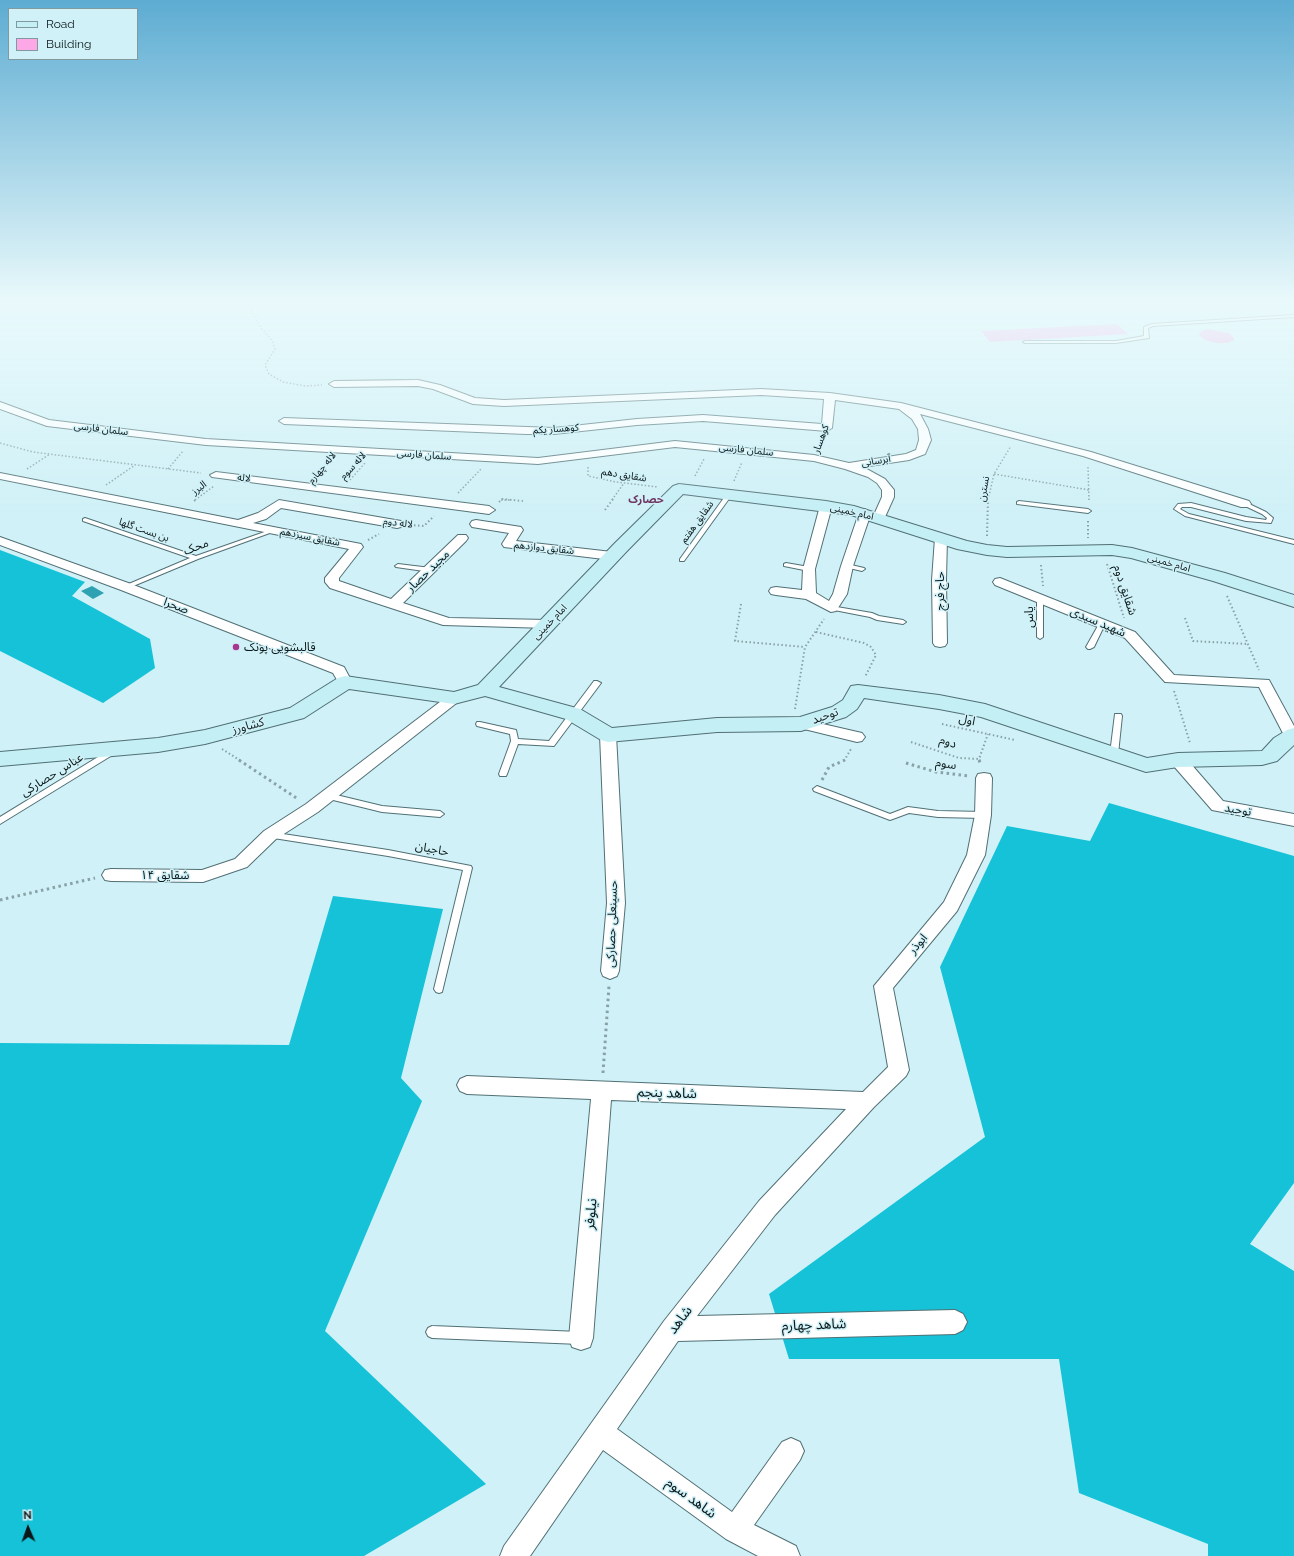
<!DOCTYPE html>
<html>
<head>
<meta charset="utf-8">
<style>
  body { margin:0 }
  #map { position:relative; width:1294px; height:1556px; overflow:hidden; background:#cff1f7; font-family:Raleway,sans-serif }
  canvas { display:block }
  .legend { position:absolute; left:8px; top:8px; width:130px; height:52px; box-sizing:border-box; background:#cff1f7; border:1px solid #819a9e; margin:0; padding:5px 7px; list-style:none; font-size:12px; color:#0b1719 }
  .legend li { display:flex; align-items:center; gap:8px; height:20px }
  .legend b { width:20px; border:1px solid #819a9e }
  .north { position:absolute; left:8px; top:1508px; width:40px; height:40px; -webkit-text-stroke:3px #cff1f7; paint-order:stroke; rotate:358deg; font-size:11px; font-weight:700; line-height:16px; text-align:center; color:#0b1719 }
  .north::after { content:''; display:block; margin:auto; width:14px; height:18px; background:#0b1719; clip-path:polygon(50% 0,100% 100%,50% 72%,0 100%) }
</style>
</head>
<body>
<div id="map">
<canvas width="1294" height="1556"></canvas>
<ul class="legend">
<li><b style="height:5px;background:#c4eff5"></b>Road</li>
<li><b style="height:11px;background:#fca7e6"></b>Building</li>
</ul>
<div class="north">N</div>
</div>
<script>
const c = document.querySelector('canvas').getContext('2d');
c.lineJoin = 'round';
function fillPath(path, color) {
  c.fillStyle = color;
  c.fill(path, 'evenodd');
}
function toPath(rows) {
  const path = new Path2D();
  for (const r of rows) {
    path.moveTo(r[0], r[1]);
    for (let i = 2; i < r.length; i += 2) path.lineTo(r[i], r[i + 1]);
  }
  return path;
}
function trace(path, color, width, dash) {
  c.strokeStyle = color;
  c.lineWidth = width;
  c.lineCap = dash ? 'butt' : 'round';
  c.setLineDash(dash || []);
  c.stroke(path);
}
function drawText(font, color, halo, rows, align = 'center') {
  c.font = font + ' Raleway,"Noto Sans Arabic",sans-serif';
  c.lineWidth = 3;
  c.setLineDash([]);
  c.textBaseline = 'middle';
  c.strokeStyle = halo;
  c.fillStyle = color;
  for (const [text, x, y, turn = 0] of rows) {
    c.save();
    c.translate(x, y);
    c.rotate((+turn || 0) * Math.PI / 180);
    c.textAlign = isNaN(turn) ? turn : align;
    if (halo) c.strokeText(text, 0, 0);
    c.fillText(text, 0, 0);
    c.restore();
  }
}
fillPath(toPath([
  [0,550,85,582,72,596,150,639,155,668,103,703,0,651],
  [1109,803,1294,856,1294,1183,1250,1244,1294,1271,1294,1556,1208,1556,1208,1544,1079,1493,1059,1359,789,1359,769,1294,985,1137,940,967,1007,826,1090,841],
  [333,896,443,909,401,1078,422,1101,325,1331,486,1484,364,1556,0,1556,0,1043,289,1045]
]), '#15c2d8');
fillPath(toPath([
  [92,586,104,593,93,599,81,591]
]), '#2ea1b2');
fillPath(toPath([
  [1117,324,1128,334,990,342,981,331],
  [1208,329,1229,333,1234,338,1234,340,1228,343,1217,343,1205,340,1199,335,1201,331]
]), '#fca7e6');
const lane = toPath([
  [1294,315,1294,317,1153,326,1148,328,1149,338,1116,343,1025,343,1023,342,1025,341,1116,341,1144,336,1144,327,1152,324,1294,315],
  [728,494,731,496,684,561,680,561,680,559,726,495,728,494],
  [1019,501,1088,509,1091,511,1088,513,1017,504,1017,502,1019,501],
  [1245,502,1266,512,1273,518,1271,523,1246,521,1191,507,1182,507,1180,509,1189,514,1294,540,1294,544,1185,516,1174,509,1178,504,1191,503,1246,517,1266,520,1267,518,1262,514,1243,505,1243,503,1245,502],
  [85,518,196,556,273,529,277,529,278,530,198,559,126,589,123,587,124,586,190,558,83,521,83,519,85,518],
  [786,563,809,567,812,569,809,571,784,566,784,564,786,563],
  [398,564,431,568,434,570,431,572,396,567,395,566,398,564],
  [847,564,864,568,865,569,862,571,845,567,845,565,847,564],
  [1040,596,1043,598,1043,637,1040,639,1037,637,1037,598,1040,596],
  [831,606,872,613,879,616,903,620,906,622,903,624,877,620,870,617,829,609,828,608,831,606],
  [1102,622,1105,624,1094,647,1090,649,1088,649,1086,647,1099,624,1102,622],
  [594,681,597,681,601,683,554,746,518,744,507,774,506,776,500,776,499,774,511,741,510,734,477,726,476,724,477,722,480,722,516,730,518,739,549,741,594,681],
  [1115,714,1121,714,1122,716,1118,754,1114,757,1110,754,1115,714],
  [111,749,114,750,115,752,114,754,0,824,0,817,111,749],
  [817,786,890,814,908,807,938,811,983,812,987,815,983,818,938,817,909,813,890,820,814,791,813,789,817,786],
  [328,793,382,806,440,811,444,814,440,817,382,812,325,798,324,796,325,794,328,793],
  [270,832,388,850,471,866,472,868,442,992,439,993,436,992,434,989,463,870,388,856,267,837,266,835,267,833,270,832],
  [432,1326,580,1332,584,1334,586,1338,584,1342,580,1344,432,1338,428,1336,426,1332,428,1328,432,1326]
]);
const street = toPath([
  [418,380,440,385,475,398,504,400,761,389,830,393,901,403,1091,452,1249,501,1251,504,1249,507,1241,507,1083,456,920,414,928,429,931,440,925,454,909,460,863,467,885,479,894,490,894,497,885,517,879,521,873,517,882,497,882,490,877,483,868,477,845,469,814,461,675,447,538,464,206,445,47,426,0,409,0,402,49,420,206,439,538,458,675,441,814,455,849,463,906,454,916,450,919,440,918,429,912,419,899,409,835,400,832,428,827,431,703,421,637,425,554,434,526,434,284,424,279,421,284,418,554,428,637,419,703,415,822,424,824,399,761,395,504,406,473,404,433,389,418,386,334,387,329,384,334,381,418,380],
  [216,472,489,506,495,510,489,514,212,477,210,475,216,472],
  [0,473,238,520,258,513,279,500,401,521,403,524,401,527,397,528,281,508,266,519,253,523,361,544,363,547,339,578,339,581,391,599,458,535,466,535,468,538,466,541,403,603,449,618,548,620,553,621,555,624,553,627,548,628,443,625,330,588,325,582,325,578,349,549,0,479,0,473],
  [826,502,832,506,815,569,816,593,829,601,833,594,841,566,859,513,865,509,871,513,853,566,847,594,836,611,831,612,806,599,776,595,771,594,769,591,771,588,776,587,802,590,803,569,820,506,826,502],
  [476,520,521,527,523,530,516,541,612,552,618,556,612,560,504,547,502,544,509,533,472,527,470,524,472,521,476,520],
  [941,534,947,538,946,580,947,643,945,646,940,647,935,646,933,643,932,580,935,538,941,534],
  [0,537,131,584,344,667,352,682,350,685,345,687,340,685,333,673,121,590,0,545,0,537],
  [1000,578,1135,632,1174,675,1269,680,1294,726,1294,739,1286,739,1259,687,1165,682,1125,638,995,585,993,582,995,579,1000,578],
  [454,693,459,695,461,698,459,701,318,812,276,839,247,867,203,882,111,881,105,880,102,875,105,870,111,869,202,870,235,859,264,831,306,804,449,695,454,693],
  [801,719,862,733,865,737,862,741,857,742,796,727,793,724,796,721,801,719],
  [608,730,613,731,616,735,625,903,619,971,617,976,610,979,603,976,601,971,607,903,600,735,603,731,608,730],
  [1178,755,1184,756,1223,801,1294,814,1294,826,1212,810,1172,764,1170,760,1172,756,1178,755],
  [984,773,990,774,992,778,991,815,985,855,957,911,893,988,909,1070,906,1076,874,1107,775,1215,697,1316,955,1310,963,1314,967,1322,963,1330,955,1334,678,1341,617,1429,732,1512,782,1442,791,1438,800,1442,804,1451,800,1460,754,1525,796,1546,800,1556,758,1556,726,1539,603,1450,530,1556,500,1556,504,1546,664,1321,759,1201,846,1109,611,1100,593,1338,590,1347,581,1350,572,1347,569,1338,591,1099,467,1094,460,1091,457,1085,460,1079,467,1076,863,1092,888,1067,874,986,944,902,967,855,975,815,976,778,978,774,984,773]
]);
const secondary = toPath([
  [679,484,826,501,854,506,967,541,987,545,1007,547,1112,545,1132,548,1225,573,1294,595,1294,607,1213,581,1131,558,1112,555,1007,557,987,555,957,549,851,515,683,494,627,551,499,687,580,709,612,728,717,718,800,717,832,707,843,700,851,686,858,685,939,695,985,704,1147,758,1178,753,1262,751,1274,738,1287,730,1294,728,1294,745,1277,761,1262,765,1178,767,1146,772,981,717,939,709,864,698,857,709,846,717,801,731,717,732,608,742,601,740,566,719,485,696,454,704,349,689,304,718,205,744,158,752,0,766,0,752,158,738,205,730,290,708,338,678,345,676,454,692,478,685,615,543,673,486,679,484]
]);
trace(lane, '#517075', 2);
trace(street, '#517075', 2);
trace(secondary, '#517075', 2);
trace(toPath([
  [248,300,252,312,261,328,272,340,275,349,265,365,269,374,283,382,305,386,322,385],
  [0,443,33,452,201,473],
  [588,467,588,476,616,482,658,487],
  [1088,467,1089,500],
  [27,469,50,454],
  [168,469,183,451],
  [994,474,1089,490],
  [316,475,328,461],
  [695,476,704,459],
  [350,480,365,463],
  [734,481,742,462],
  [106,485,135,465],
  [458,493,481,469],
  [195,500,214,486],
  [501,500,512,500],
  [612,500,624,483],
  [988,500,994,474,1011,446]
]), '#88a2a7', 1.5, [1.5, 2]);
trace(toPath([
  [194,501,197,499],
  [499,502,502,499,523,501],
  [605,510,613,499],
  [1088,521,1088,538],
  [410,525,424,526,434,516],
  [987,536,988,499],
  [368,540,379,534],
  [1107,564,1124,618],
  [1041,565,1043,586],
  [1227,596,1259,670],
  [741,604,735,641,805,647],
  [1185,618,1193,641,1248,644],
  [816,632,864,643,871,647,876,655,865,677],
  [1174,691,1190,743],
  [795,709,805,647,824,619],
  [942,724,1015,740],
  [911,742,959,758,979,759],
  [222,749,241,761],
  [844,761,851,749],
  [980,761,979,759,988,734]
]), '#88a2a7', 2, [1.5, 2.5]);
trace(toPath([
  [239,760,298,799],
  [979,760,981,765],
  [906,763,936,772,969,776],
  [822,780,829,767,845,760],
  [0,900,95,878],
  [603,1073,609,986]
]), '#88a2a7', 3, [2.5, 3.5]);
fillPath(lane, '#fff');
fillPath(street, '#fff');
fillPath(secondary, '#c4eff5');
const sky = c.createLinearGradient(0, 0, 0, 518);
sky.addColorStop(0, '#5dacd2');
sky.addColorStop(0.58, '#e9f9fb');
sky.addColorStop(1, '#e9f9fb00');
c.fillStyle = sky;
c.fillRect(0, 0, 1294, 518);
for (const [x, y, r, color] of [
  [236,647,4,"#a83691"]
]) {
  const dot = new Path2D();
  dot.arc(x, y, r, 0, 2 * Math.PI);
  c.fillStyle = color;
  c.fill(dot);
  trace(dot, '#cff1f7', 1.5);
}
drawText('10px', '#0b1719', '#cff1f7', [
  ["سلمان فارسی",101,429,7],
  ["کوهسار یکم",556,429,-4],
  ["کوهسار",821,439,-70],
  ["سلمان فارسی",746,450,6],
  ["سلمان فارسی",424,455,4],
  ["آبرسانی",876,461,-9],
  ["لاله سوم",353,466,-48],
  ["لاله چهارم",322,468,-50],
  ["شقایق دهم",624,475,9],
  ["لاله",244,478,7],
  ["البرز",199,488,-37],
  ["نسترن",984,489,-80],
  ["امام خمینی",852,512,13],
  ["شقایق هفتم",697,522,-54],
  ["لاله دوم",398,523,7],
  ["بن بست گلها",144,530,19],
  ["شقایق سیزدهم",310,537,11],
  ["شقایق دوازدهم",544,548,6],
  ["امام خمینی",1169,563,16],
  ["امام خمینی",550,622,-46]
]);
drawText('bold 11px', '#713864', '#cff1f7', [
  ["حصارک",646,500]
]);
drawText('12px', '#0b1719', '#cff1f7', [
  ["محک",196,547,-21],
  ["مجید حصار",428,571,-44],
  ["شقایق دوم",1125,590,72],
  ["حاج فرج",940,591,-90],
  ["صحرا",176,606,21],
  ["یاس",1029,617,-90],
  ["شهید سیدی",1098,622,23],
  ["توحید",825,716,-20],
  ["اول",967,720,12],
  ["کشاورز",248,726,-15],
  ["دوم",948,742,19],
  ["سوم",946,764,9],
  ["عباس حصارکی",52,775,-32],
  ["توحید",1238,810,10],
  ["حاجیان",432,849,11],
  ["شقایق ۱۴",165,875],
  ["حسینعلی حصارکی",612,924,-88],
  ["ابوذر",918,944,-50]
]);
drawText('12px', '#0b1719', '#cff1f7', [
  ["قالبشویی پونک",244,647]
], 'left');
drawText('14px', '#0b1719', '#cff1f7', [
  ["شاهد پنجم",667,1093,2],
  ["نیلوفر",591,1214,-85],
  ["شاهد",680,1320,-53],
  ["شاهد چهارم",814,1325,-2],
  ["شاهد سوم",691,1498,36]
]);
</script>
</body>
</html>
